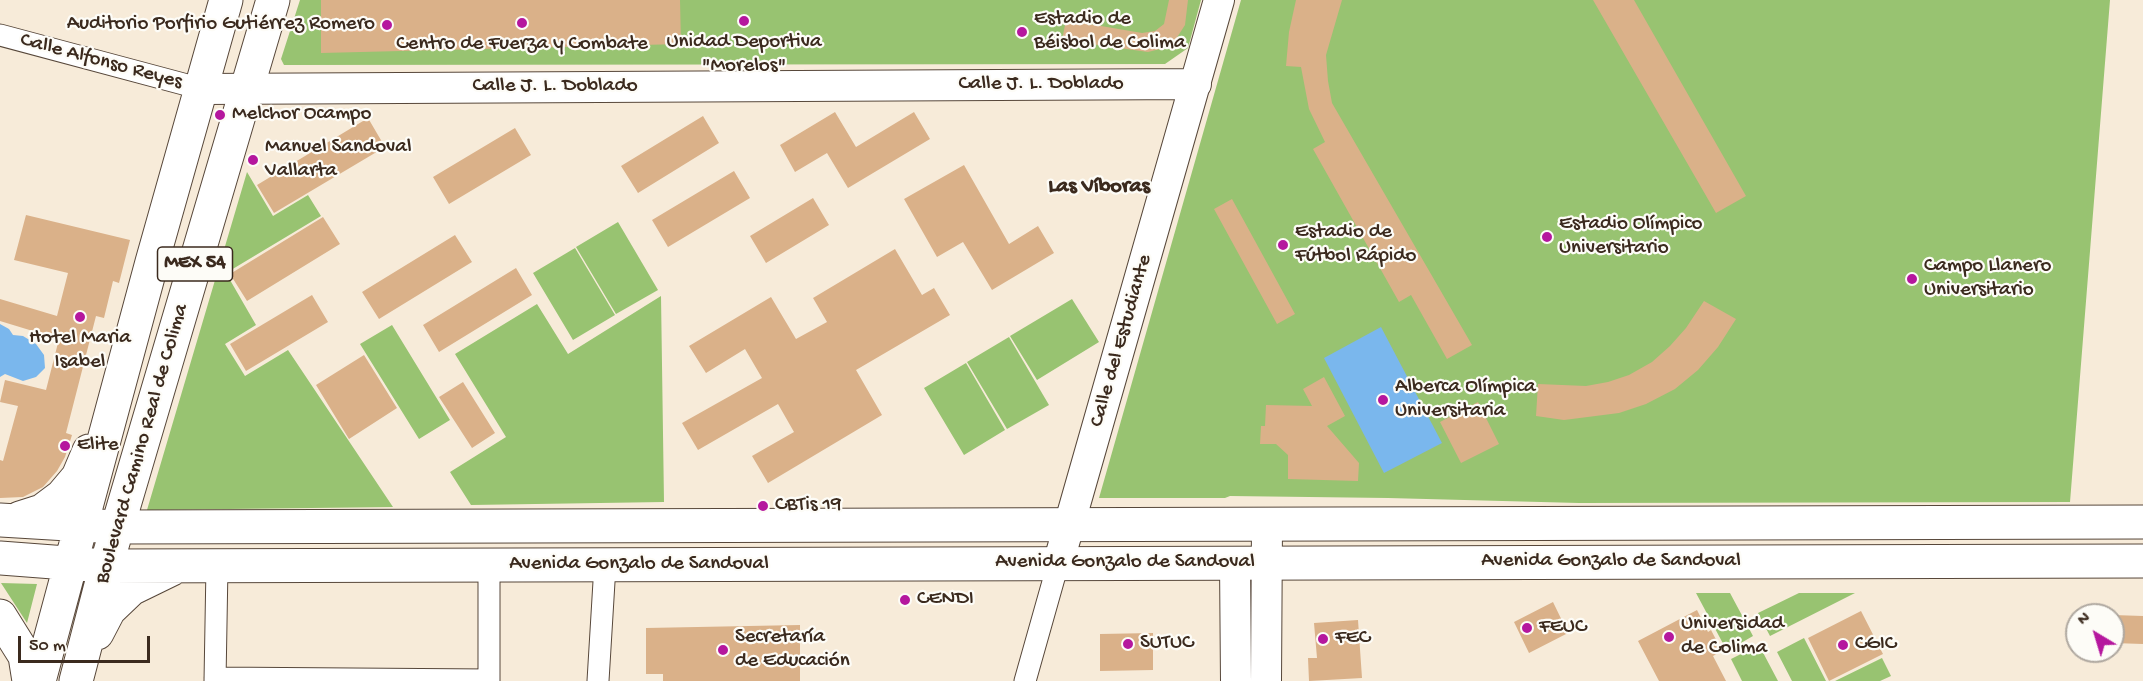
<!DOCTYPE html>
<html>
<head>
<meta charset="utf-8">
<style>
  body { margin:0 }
  #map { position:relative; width:2143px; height:681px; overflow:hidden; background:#f7ebd9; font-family:"Gochi Hand",sans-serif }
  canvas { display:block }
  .north { position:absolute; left:2065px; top:603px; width:60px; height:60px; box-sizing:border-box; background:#fdfcf7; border:2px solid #afa8a0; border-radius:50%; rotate:322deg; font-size:16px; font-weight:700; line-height:24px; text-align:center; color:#3b2a1e }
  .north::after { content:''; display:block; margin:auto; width:21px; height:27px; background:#b5179e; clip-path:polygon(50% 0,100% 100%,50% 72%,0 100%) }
  .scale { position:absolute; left:18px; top:636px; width:132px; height:27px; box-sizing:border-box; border:3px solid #3b2a1e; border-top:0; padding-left:8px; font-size:18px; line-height:21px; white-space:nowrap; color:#3b2a1e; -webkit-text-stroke:4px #fdfcf7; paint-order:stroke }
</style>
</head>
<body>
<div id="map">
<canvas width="2143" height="681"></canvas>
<div class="north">N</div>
<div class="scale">50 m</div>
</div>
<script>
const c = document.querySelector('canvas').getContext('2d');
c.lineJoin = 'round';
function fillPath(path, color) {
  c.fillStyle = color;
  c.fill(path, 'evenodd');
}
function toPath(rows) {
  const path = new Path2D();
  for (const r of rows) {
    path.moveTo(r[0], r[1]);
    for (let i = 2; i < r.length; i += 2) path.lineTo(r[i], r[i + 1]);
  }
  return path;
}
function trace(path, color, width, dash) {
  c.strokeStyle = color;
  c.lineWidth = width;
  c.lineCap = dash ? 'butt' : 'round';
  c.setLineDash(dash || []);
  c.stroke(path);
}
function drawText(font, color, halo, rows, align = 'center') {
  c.font = font + ' "Gochi Hand",sans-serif';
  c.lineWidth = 4.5;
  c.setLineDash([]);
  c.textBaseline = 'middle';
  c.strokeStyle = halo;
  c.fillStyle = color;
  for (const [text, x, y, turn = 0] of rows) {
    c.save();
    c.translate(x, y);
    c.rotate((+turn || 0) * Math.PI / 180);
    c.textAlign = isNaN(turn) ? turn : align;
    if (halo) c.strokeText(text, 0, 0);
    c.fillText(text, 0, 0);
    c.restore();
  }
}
fillPath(toPath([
  [300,0,1201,0,1188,48,1165,64,284,65,281,59],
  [1241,0,2110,0,2070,502,1579,503,1388,498,1230,496,1225,498,1099,498],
  [247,172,273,216,308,195,321,216,226,273,256,325,225,344,245,376,288,350,393,507,147,510],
  [618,222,658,290,616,314,576,247],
  [575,248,615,315,573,340,533,273],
  [661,296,664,502,471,505,450,472,506,437,455,354,537,304,568,354],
  [1072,299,1099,342,1037,380,1010,336],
  [392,325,450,420,419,439,360,344],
  [1009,337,1049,405,1007,429,967,362],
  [966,363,1005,430,964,455,924,388],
  [1,583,37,584,27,623],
  [1696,593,1730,593,1753,636,1727,651],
  [1799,593,1855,593,1770,636,1758,613],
  [1804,638,1826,681,1792,681,1777,652],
  [1759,645,1778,681,1742,681,1731,659],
  [1882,658,1891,676,1880,681,1835,681]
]), '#98c371');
fillPath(toPath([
  [0,324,9,329,13,335,23,336,36,344,44,355,45,368,36,377,23,381,5,374,0,377,0,394],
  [1381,327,1442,443,1384,473,1324,358]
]), '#7ab7ed');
fillPath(toPath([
  [321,0,680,0,681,44,321,53],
  [1169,0,1188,0,1185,25,1176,39,1164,48,1148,52,1062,40,1066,20,1142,33,1155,31,1164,24],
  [1296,0,1342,0,1326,55,1328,81,1332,103,1472,345,1447,359,1411,295,1399,302,1313,149,1325,142,1309,109,1301,67,1286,66,1289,32],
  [1593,0,1634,0,1746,196,1716,213],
  [835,112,856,147,914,112,930,139,848,188,827,153,795,172,780,145],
  [703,116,719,143,638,193,621,166],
  [368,118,385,147,274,213,257,185],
  [515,128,531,155,449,204,433,177],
  [964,165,1009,244,1038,226,1054,253,992,290,963,242,937,257,904,199],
  [734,171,750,198,668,247,652,220],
  [813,198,829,225,766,263,750,236],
  [1232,199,1295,314,1277,324,1214,209],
  [26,215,130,240,119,283,113,281,104,318,96,316,66,433,72,435,65,457,57,471,43,487,23,497,0,498,0,460,3,461,18,406,0,402,5,380,46,390,59,339,0,321,0,299,57,316,68,273,14,260],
  [323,217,340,244,247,301,230,274],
  [455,235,472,262,379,319,362,292],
  [895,249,922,295,934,288,950,315,856,370,882,415,768,483,752,456,794,432,778,404,698,450,682,423,762,378,745,349,706,373,689,346,771,297,796,339,827,322,813,298],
  [516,268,532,295,439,352,423,325],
  [312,295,328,322,246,371,230,344],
  [1704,301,1736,319,1718,347,1698,370,1675,389,1646,404,1619,413,1564,420,1536,416,1538,384,1586,386,1608,382,1629,375,1652,362,1670,346,1686,328],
  [364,355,397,408,349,439,316,385],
  [1324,377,1345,416,1327,426,1359,463,1358,481,1288,479,1288,455,1276,444,1260,444,1261,426,1265,426,1266,405,1312,406,1303,389],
  [463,382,495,433,472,448,439,397],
  [1478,402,1499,444,1461,463,1440,422],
  [1553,602,1568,633,1529,653,1514,622],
  [1697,610,1708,632,1711,630,1722,651,1713,656,1726,681,1659,681,1638,641],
  [1861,611,1883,654,1829,681,1808,638],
  [2113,615,2143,616,2143,644,2113,643],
  [1358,620,1362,678,1309,681,1308,658,1317,658,1314,623],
  [800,625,800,681,663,681,663,674,646,674,646,628],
  [1153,633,1153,670,1100,671,1100,634]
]), '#dab189');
const street = toPath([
  [0,35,202,89],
  [215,678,489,680],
  [215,681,217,566],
  [489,681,489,565],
  [598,681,605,565],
  [1025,681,1058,564]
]);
const secondary = toPath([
  [202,89,1196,84],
  [1235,562,1236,681],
  [1058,564,1219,0],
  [1266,681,1267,524]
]);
const primary = toPath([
  [20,518,42,511,62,496,78,477,89,451],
  [0,520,118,527,2143,522],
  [0,558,106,566,2143,561],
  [0,616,25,656,29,681],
  [97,633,109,610,131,589,172,569],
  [39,681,152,262,226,0],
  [76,681,106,566,273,0]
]);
trace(street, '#57473a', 23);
trace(secondary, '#57473a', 32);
trace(primary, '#57473a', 35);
trace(street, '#fff', 21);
trace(secondary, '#fff', 30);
trace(primary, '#fff', 33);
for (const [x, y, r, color] of [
  [744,21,6,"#b5179e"],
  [522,23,6,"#b5179e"],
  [387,25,6,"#b5179e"],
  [1022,32,6,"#b5179e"],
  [220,115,6,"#b5179e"],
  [253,160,6,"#b5179e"],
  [1547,237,6,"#b5179e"],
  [1283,245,6,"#b5179e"],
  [1912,279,6,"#b5179e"],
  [80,317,6,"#b5179e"],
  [1383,400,6,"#b5179e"],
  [65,446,6,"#b5179e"],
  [763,506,6,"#b5179e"],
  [905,600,6,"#b5179e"],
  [1527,628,6,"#b5179e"],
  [1669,637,6,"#b5179e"],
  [1323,639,6,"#b5179e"],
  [1128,644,6,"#b5179e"],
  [1843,645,6,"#b5179e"],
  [723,650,6,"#b5179e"]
]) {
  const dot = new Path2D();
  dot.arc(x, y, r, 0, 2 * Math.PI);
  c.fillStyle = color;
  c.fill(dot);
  trace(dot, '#fdfcf7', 2);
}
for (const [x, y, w] of [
  [195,264,75]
]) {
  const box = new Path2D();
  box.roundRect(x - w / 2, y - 17, w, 34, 4.5);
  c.fillStyle = '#fdfcf7';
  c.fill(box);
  trace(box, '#3b2a1e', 1.5);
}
drawText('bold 20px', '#3b2a1e', null, [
  ["MEX 54",195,264]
]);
drawText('21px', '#3b2a1e', '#fdfcf7', [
  ["Estadio de",1034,20],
  ["Béisbol de Colima",1034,44],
  ["Auditorio Porfirio Gutiérrez Romero",375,25,"right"],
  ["Unidad Deportiva",744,43,"center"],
  ["\"Morelos\"",744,67,"center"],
  ["Centro de Fuerza y Combate",522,45,"center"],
  ["Melchor Ocampo",232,115],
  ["Manuel Sandoval",265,148],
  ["Vallarta",265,172],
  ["Estadio Olímpico",1559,225],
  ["Universitario",1559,249],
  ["Estadio de",1295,233],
  ["Fútbol Rápido",1295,257],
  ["Campo Llanero",1924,267],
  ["Universitario",1924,291],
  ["Hotel Maria",80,339,"center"],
  ["Isabel",80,363,"center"],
  ["Alberca Olímpica",1395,388],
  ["Universitaria",1395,412],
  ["Elite",77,446],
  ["CBTis 19",775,506],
  ["CENDI",917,600],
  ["Universidad",1681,625],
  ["de Colima",1681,649],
  ["FEUC",1539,628],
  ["Secretaría",735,638],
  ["de Educación",735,662],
  ["FEC",1335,639],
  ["SUTUC",1140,644],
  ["CGIC",1855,645]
], 'left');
drawText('21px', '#3b2a1e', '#fdfcf7', [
  ["Calle Alfonso Reyes",101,62,15],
  ["Calle J. L. Doblado",1041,85],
  ["Calle J. L. Doblado",555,87],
  ["Calle del Estudiante",1122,341,-74],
  ["Boulevard Camino Real de Colima",143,444,-74],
  ["Avenida Gonzalo de Sandoval",1611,562],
  ["Avenida Gonzalo de Sandoval",1125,563],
  ["Avenida Gonzalo de Sandoval",639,565]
]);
drawText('bold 22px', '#3b2a1e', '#fdfcf7', [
  ["Las Víboras",1099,188]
]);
</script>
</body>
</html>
